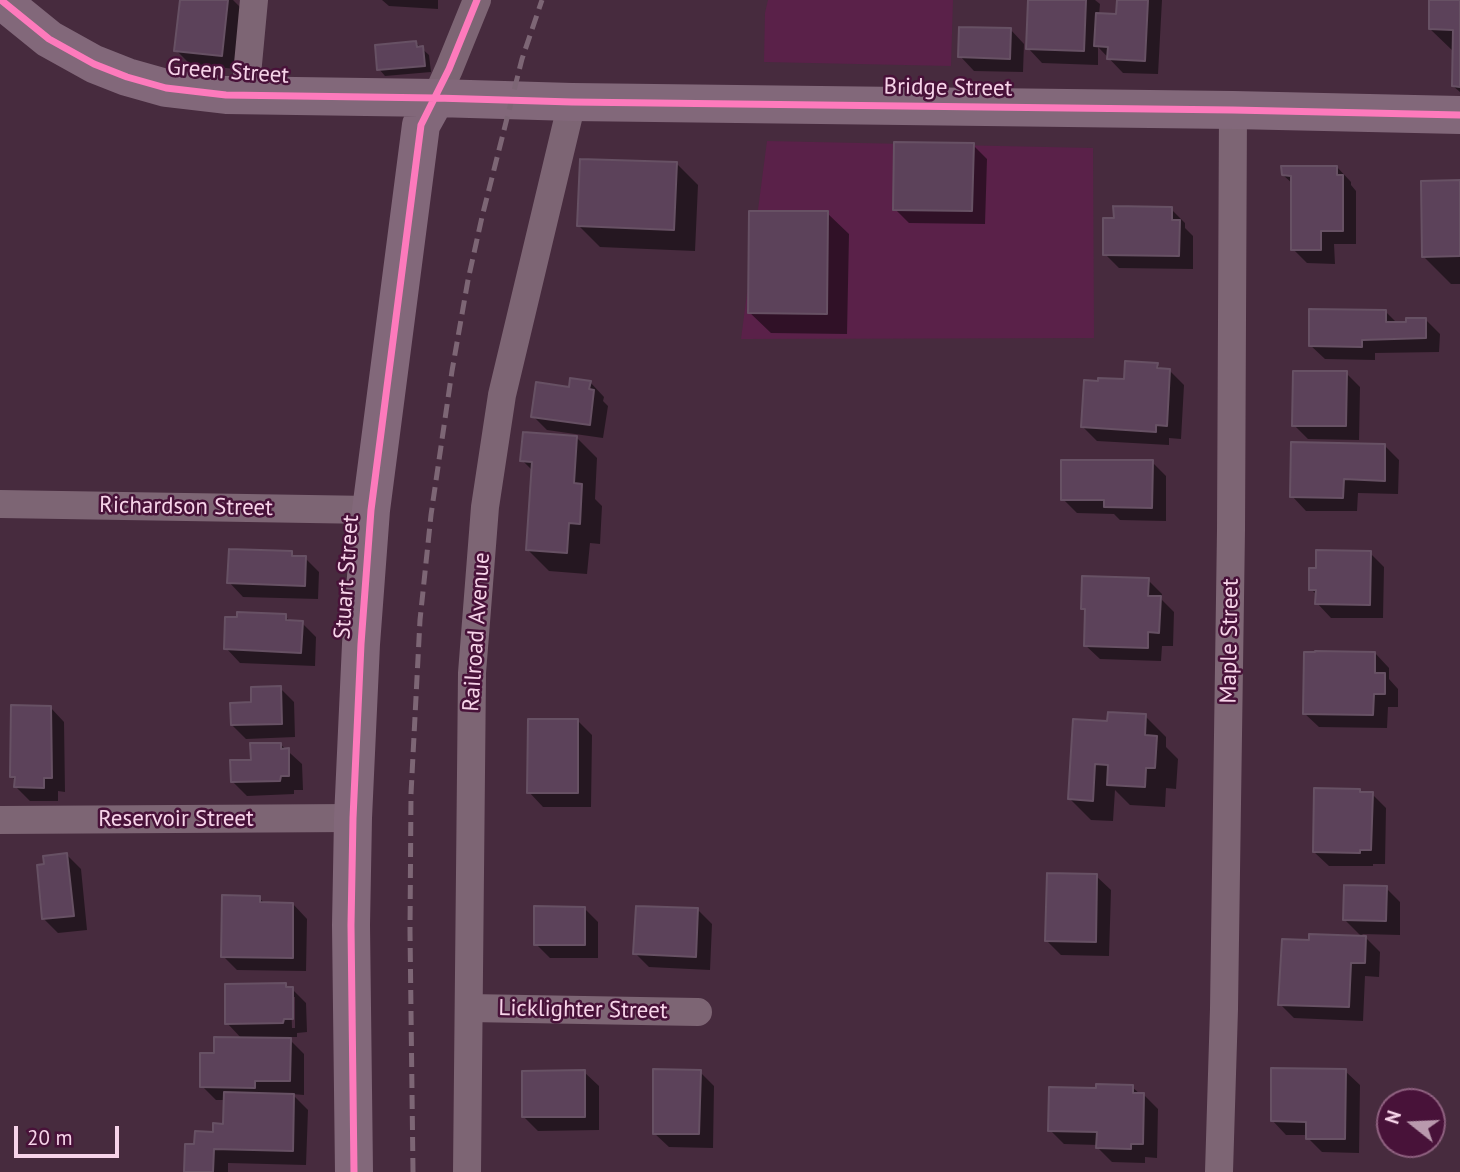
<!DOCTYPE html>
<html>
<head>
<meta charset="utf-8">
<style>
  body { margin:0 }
  #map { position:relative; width:1460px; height:1172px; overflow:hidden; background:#472b3e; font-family:"PT Sans",sans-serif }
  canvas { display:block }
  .north { position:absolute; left:1376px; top:1088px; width:70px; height:70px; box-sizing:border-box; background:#481239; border:2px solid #8e607f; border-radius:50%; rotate:288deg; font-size:19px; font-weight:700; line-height:28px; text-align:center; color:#f7d4e9 }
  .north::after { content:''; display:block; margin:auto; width:24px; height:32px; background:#b999ad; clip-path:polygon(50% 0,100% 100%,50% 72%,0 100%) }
  .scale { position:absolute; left:14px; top:1126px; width:105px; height:32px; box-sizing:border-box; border:4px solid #f7d4e9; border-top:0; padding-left:9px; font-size:21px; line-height:24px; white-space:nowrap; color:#f7d4e9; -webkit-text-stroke:5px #481239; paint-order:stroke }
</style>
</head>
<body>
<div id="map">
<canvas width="1460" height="1172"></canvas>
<div class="north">N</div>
<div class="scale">20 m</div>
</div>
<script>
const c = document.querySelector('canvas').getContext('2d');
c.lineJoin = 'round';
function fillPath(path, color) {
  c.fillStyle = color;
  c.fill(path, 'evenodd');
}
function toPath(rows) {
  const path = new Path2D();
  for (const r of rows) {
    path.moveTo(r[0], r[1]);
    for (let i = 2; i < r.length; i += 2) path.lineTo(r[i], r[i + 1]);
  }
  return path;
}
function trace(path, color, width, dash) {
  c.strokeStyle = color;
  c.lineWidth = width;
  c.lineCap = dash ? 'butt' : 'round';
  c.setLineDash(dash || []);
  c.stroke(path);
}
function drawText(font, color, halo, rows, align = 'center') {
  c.font = font + ' "PT Sans",sans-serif';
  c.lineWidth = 5;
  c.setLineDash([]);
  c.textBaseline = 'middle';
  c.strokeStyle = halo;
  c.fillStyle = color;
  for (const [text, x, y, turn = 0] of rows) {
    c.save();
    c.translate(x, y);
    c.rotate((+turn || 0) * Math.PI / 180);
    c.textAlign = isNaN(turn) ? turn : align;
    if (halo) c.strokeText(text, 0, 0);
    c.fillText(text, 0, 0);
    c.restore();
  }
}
fillPath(toPath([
  [768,0,953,0,951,66,764,62,765,13],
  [767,141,1093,148,1094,338,741,339]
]), '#5a2149');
fillPath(toPath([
  [182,0,233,0,242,9,235,69,190,64,176,50],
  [382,0,438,0,438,9,389,6],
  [1030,0,1095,0,1100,4,1099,15,1118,16,1118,0,1162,0,1158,74,1123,73,1098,47,1098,65,1042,63,1028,48],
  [1431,0,1460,0,1460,92,1453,86,1454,52,1430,29],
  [1010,29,1024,44,1023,72,974,71,960,56],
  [416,43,429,55,431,72,385,76,379,69],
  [973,145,987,159,985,224,909,223,895,209],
  [677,164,698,185,695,251,600,247,578,225],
  [1337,167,1351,182,1351,185,1356,191,1356,244,1334,244,1335,264,1307,263,1293,249,1293,184,1283,175],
  [1460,182,1460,284,1451,284,1424,257],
  [1171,209,1185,223,1185,228,1193,236,1193,269,1119,268,1105,254],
  [827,213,849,234,847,334,771,333,749,312],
  [1385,311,1398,324,1426,320,1440,334,1439,352,1375,353,1375,360,1325,359,1310,345],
  [1157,365,1163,371,1170,371,1184,385,1181,439,1169,438,1169,445,1097,441,1083,427,1099,382,1126,381],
  [1346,373,1360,387,1359,440,1308,439,1294,425],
  [590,382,604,397,603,401,608,406,603,438,547,430,533,416,570,389],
  [575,436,597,458,595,499,602,506,600,544,590,543,587,574,549,571,528,550,533,471,522,460,574,437],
  [1385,446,1399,460,1398,494,1358,493,1357,511,1306,511,1292,496],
  [1152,462,1166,476,1166,521,1120,520,1114,514,1077,513,1063,499],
  [291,553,296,558,305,558,319,572,318,599,243,597,229,582],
  [1370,553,1384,567,1383,618,1331,618,1317,603,1317,595,1311,589],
  [1148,580,1162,594,1162,600,1174,612,1173,646,1162,646,1161,661,1100,659,1085,645,1087,612,1083,608],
  [285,616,291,622,302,623,316,637,315,666,240,663,226,648],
  [1375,653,1389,668,1389,679,1398,689,1398,707,1388,707,1387,728,1319,727,1304,713],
  [280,688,294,702,295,737,246,739,232,725,253,704],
  [50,707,64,722,65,792,58,791,58,801,30,801,16,787,16,781,11,776],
  [1145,716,1166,737,1166,747,1178,759,1176,789,1166,788,1165,807,1130,805,1115,790,1113,821,1091,820,1070,799,1109,723],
  [578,721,592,735,591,807,543,807,529,792],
  [280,744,302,764,303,790,294,790,294,794,247,796,233,782,252,762],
  [1360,790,1363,794,1372,794,1386,808,1385,864,1373,864,1373,866,1329,866,1314,852],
  [67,855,81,869,87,930,58,933,44,919],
  [1096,876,1111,890,1109,956,1061,955,1047,941],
  [1386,888,1400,902,1400,935,1362,934,1380,952,1379,977,1365,976,1363,1021,1294,1018,1280,1004,1311,942,1362,937,1345,920],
  [259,898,266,904,293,904,307,919,306,971,237,970,223,956],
  [584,908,598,922,598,958,550,958,536,944],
  [698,910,712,924,710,970,649,967,635,953],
  [285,985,289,989,292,989,306,1003,307,1032,297,1033,297,1037,287,1037,304,1054,304,1095,292,1094,308,1110,306,1165,228,1163,228,1172,186,1172,196,1146,224,1126,225,1100,216,1100,202,1086,216,1055,243,1040,227,1023],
  [291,997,295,997,295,1028,292,1028],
  [1345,1071,1360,1085,1359,1153,1322,1152,1308,1138,1308,1135,1286,1135,1272,1120],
  [584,1072,599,1086,599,1130,538,1131,524,1117],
  [700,1072,714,1086,713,1148,669,1147,654,1133],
  [1132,1087,1140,1094,1143,1094,1158,1109,1157,1158,1145,1157,1145,1163,1112,1162,1098,1148,1098,1145,1064,1144,1050,1130,1098,1090]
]), '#0007');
const building = toPath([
  [180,0,228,0,222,56,174,51,180,0],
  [1028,0,1086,0,1084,51,1026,49,1028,0],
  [1117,0,1148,0,1145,61,1107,59,1108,47,1094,46,1096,13,1116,14,1117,0],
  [1429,0,1460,0,1460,87,1452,86,1453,30,1429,29,1429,0],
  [959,27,1011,28,1010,59,958,57,959,27],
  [416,41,417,47,423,46,425,66,377,70,375,45,416,41],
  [894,142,974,143,972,211,893,210,894,142],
  [580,159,677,162,674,230,577,226,580,159],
  [1281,166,1337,166,1337,175,1343,175,1343,231,1321,231,1321,250,1291,250,1291,176,1282,175,1281,166],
  [1460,180,1460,256,1422,257,1421,181,1460,180],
  [1113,206,1172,207,1172,220,1180,220,1179,256,1103,255,1103,218,1114,218,1113,206],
  [749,211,828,211,827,314,748,313,749,211],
  [1309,309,1386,310,1386,322,1406,322,1406,318,1426,318,1426,338,1362,340,1362,347,1309,346,1309,309],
  [1125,361,1158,363,1157,368,1170,369,1167,426,1156,425,1156,432,1081,427,1084,380,1098,381,1098,378,1124,379,1125,361],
  [1293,371,1347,371,1346,426,1292,426,1293,371],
  [570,378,591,381,589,389,594,390,590,425,531,417,536,382,569,387,570,378],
  [523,432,577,436,574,483,582,484,580,524,569,523,567,553,526,550,532,462,520,461,523,432],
  [1291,442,1385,444,1385,481,1344,479,1343,498,1290,497,1291,442],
  [1061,460,1153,460,1152,508,1104,507,1104,500,1061,500,1061,460],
  [229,549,292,551,292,556,306,556,305,586,227,583,229,549],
  [1316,550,1371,551,1370,605,1315,604,1316,590,1309,590,1309,568,1316,568,1316,550],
  [1082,576,1149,578,1148,596,1161,596,1159,633,1148,632,1148,648,1084,646,1085,609,1081,609,1082,576],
  [237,612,286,614,286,620,303,621,301,653,224,649,225,617,237,617,237,612],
  [1315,651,1375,652,1375,673,1385,673,1385,694,1374,694,1373,715,1303,714,1304,652,1315,652,1315,651],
  [281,686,282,724,231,725,230,703,251,702,251,687,281,686],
  [11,705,51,706,52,778,44,778,44,788,14,787,15,777,10,777,11,705],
  [1108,712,1146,714,1145,735,1157,736,1155,768,1146,768,1145,787,1107,785,1108,765,1095,764,1093,801,1068,799,1073,719,1107,721,1108,712],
  [528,719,578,719,578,793,527,793,528,719],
  [250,743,281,743,281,749,289,748,289,776,281,776,280,781,231,782,230,760,251,760,250,743],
  [1314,788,1360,789,1360,792,1373,792,1371,850,1360,850,1360,853,1313,852,1314,788],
  [67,853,74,916,42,919,37,865,44,864,43,856,67,853],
  [1047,873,1097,874,1096,942,1045,941,1047,873],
  [1344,885,1387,886,1386,921,1343,920,1344,885],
  [222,895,260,896,260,902,293,903,293,958,221,957,222,895],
  [534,906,585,907,585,945,534,945,534,906],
  [636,906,698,908,696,957,633,954,636,906],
  [1309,934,1366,936,1365,963,1351,963,1349,1007,1278,1005,1282,939,1309,940,1309,934],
  [286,983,286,987,293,987,293,1019,284,1019,283,1023,225,1024,225,984,286,983],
  [214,1037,291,1038,290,1081,255,1081,255,1088,200,1087,200,1053,214,1053,214,1037],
  [1271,1068,1346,1069,1345,1139,1306,1139,1306,1122,1271,1121,1271,1068],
  [653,1069,701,1070,699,1134,653,1134,653,1069],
  [585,1070,585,1117,522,1117,522,1071,585,1070],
  [1096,1084,1133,1085,1133,1093,1144,1093,1143,1144,1131,1144,1131,1149,1096,1148,1097,1132,1048,1131,1049,1087,1096,1088,1096,1084],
  [224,1092,294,1094,293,1151,214,1149,213,1172,184,1172,185,1144,194,1144,195,1131,213,1132,213,1123,223,1124,224,1092]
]);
fillPath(building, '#5c425a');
trace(building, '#675164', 2);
trace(toPath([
  [245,96,254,0],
  [436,98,449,69,477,0],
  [0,504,371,510],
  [0,820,353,818],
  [469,1008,698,1012],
  [467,1172,472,673,485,507,502,395,572,102],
  [1219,1172,1224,1009,1231,530,1233,110]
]), '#7d6574', 28);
trace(toPath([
  [1,0,49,39,94,64,127,77,166,88,226,95,436,98,572,102,1233,110,1460,115],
  [354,1172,351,925,353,818,361,644,371,510,421,125,436,98]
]), '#82687a', 38);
trace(toPath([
  [413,1172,410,931,411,794,420,620,431,515,452,371,468,280,482,217,522,59,542,0]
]), '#7d6675', 5, [14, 7]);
trace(toPath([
  [1,0,49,39,94,64,127,77,166,88,226,95,436,98,572,102,1233,110,1460,115],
  [354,1172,351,925,353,818,361,644,371,510,421,125,449,69,477,0]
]), '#fd7abc', 7);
drawText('23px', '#f7d4e9', '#481239', [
  ["Green Street",228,72,4],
  ["Bridge Street",948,88,1],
  ["Richardson Street",186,507,1],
  ["Stuart Street",347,577,-86],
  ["Railroad Avenue",477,632,-86],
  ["Maple Street",1230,641,-89],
  ["Reservoir Street",176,819],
  ["Licklighter Street",583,1010,1]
]);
</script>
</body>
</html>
